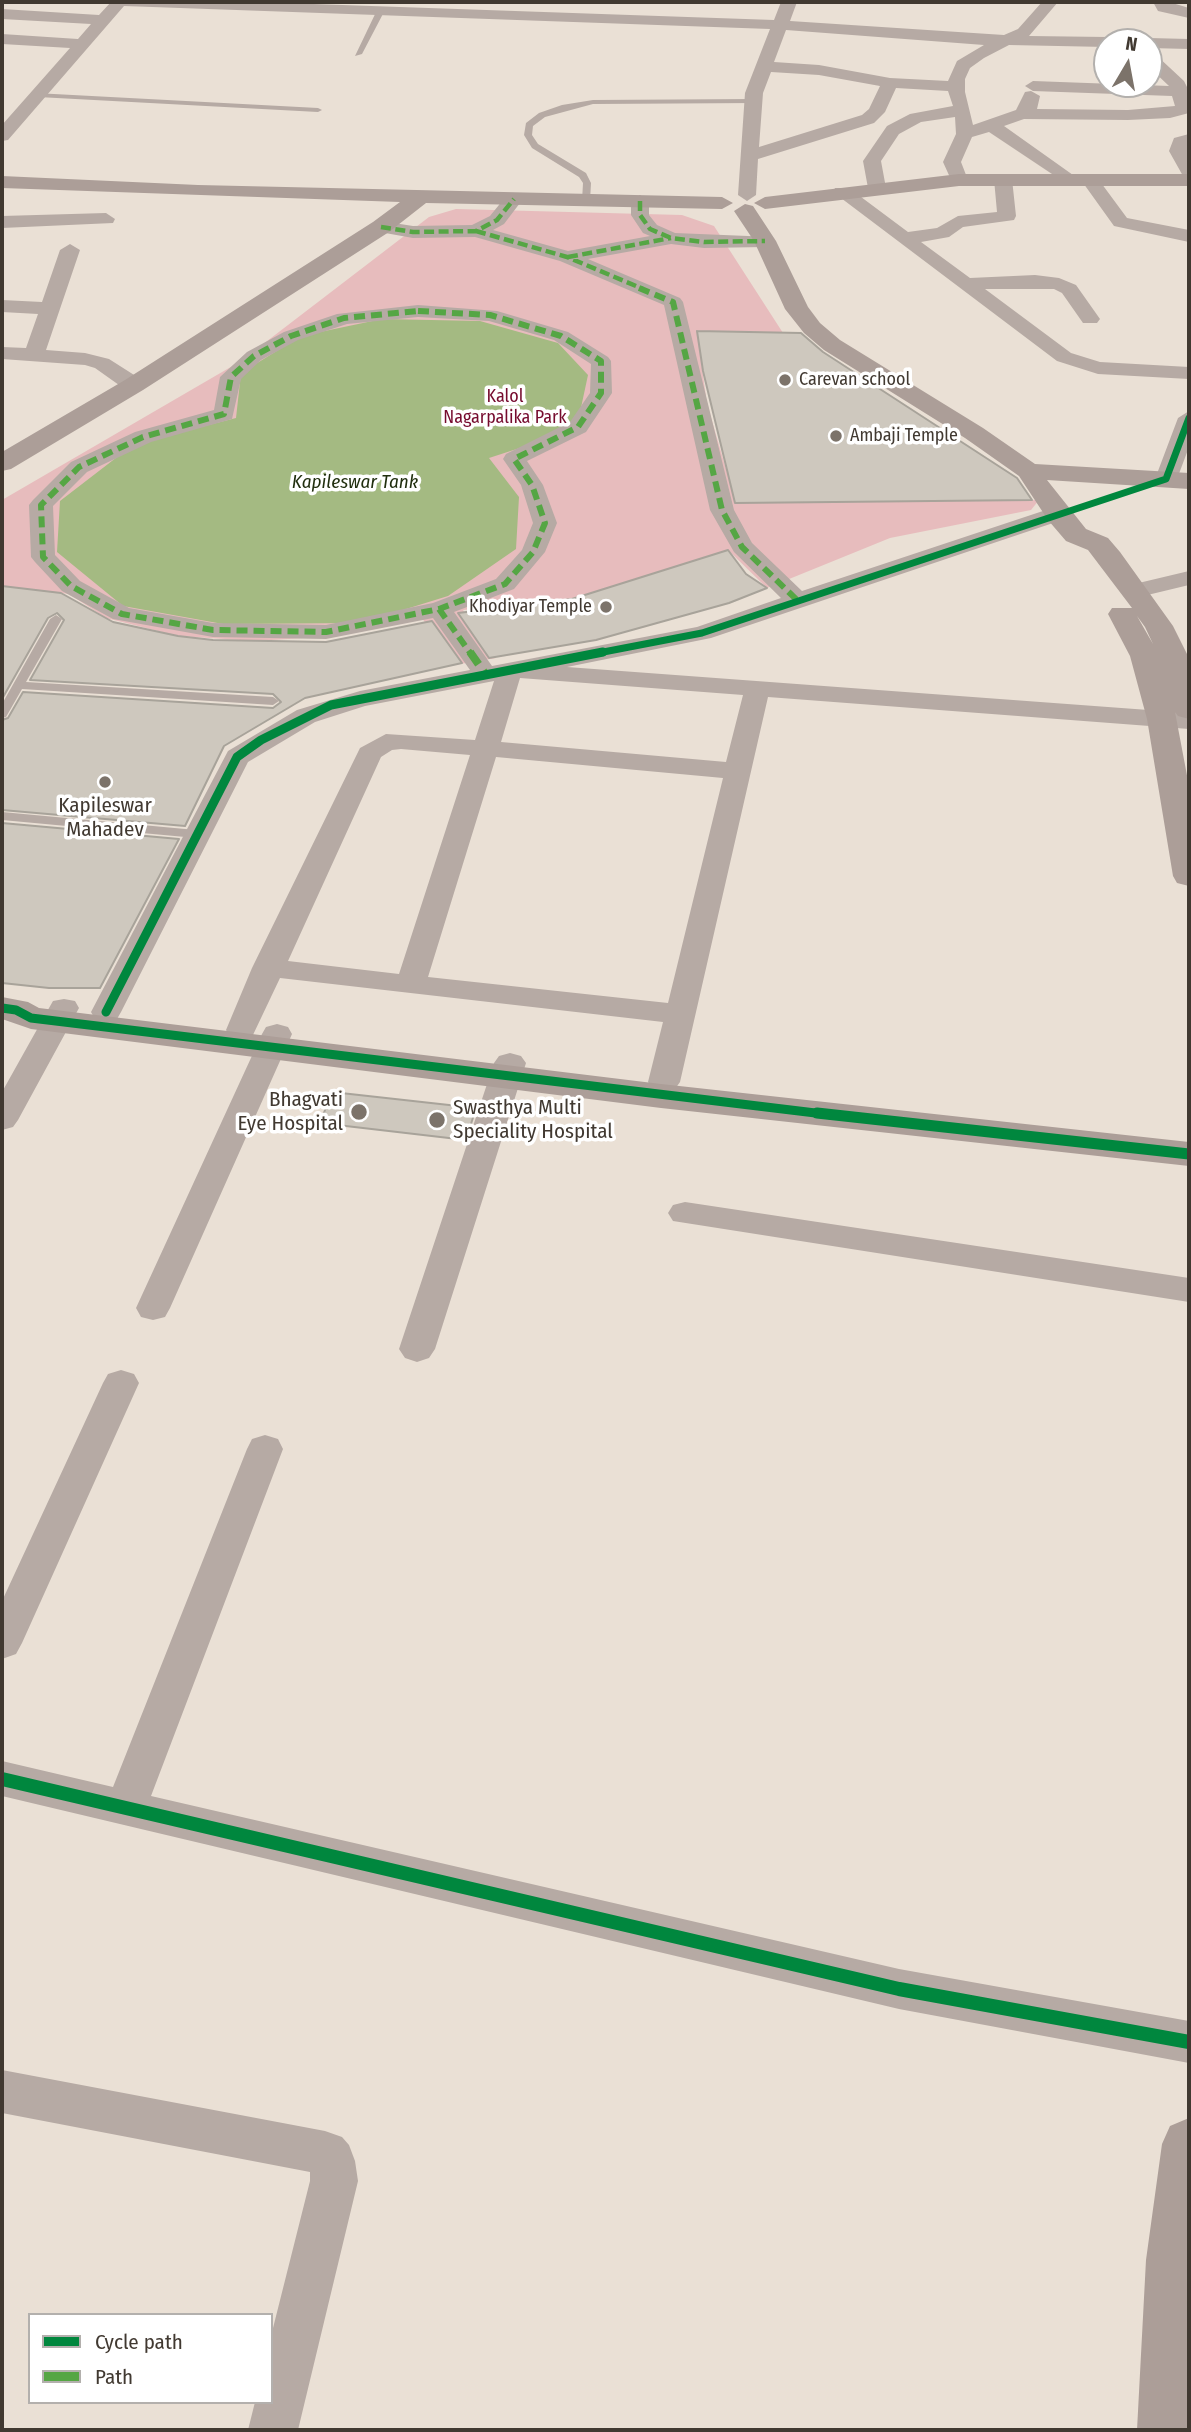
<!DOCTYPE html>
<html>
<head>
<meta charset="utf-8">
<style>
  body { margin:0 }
  #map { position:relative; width:1191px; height:2432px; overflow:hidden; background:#eae0d5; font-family:"Fira Sans Condensed",sans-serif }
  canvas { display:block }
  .frame { position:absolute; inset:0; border:4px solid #413931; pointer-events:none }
  .legend { position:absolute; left:28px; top:2313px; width:245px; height:91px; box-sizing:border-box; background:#fff; border:2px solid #b3b0ad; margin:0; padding:9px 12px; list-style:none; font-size:21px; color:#413931 }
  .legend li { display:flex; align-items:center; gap:14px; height:35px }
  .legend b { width:35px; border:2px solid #b3b0ad }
  .north { position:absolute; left:1093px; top:28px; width:70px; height:70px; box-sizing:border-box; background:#fff; border:2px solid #b3b0ad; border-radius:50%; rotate:10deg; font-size:19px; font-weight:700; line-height:28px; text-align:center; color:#413931 }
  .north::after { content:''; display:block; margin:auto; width:24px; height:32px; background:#7c736a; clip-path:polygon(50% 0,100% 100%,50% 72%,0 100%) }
</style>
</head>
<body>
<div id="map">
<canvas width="1191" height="2432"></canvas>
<div class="frame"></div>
<ul class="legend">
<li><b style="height:9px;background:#00873e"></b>Cycle path</li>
<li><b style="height:9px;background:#55a644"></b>Path</li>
</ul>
<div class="north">N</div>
</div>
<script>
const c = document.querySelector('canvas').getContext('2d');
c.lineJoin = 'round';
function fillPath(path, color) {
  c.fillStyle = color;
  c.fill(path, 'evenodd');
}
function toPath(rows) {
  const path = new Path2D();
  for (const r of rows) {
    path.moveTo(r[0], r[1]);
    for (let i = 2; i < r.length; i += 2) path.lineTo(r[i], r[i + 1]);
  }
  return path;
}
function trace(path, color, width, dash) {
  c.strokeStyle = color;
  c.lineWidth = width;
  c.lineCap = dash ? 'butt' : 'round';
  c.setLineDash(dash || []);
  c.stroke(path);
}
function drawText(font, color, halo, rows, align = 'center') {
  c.font = font + ' "Fira Sans Condensed",sans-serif';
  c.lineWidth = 7;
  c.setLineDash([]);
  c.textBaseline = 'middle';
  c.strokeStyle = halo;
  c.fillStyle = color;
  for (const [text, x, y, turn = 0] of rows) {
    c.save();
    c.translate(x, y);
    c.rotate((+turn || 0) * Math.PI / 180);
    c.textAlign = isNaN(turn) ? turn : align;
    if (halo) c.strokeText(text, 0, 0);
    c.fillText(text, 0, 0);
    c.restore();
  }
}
fillPath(toPath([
  [456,209,682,215,714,226,783,333,697,332,707,404,736,503,1039,500,1031,510,890,538,767,588,728,550,572,599,463,610,496,658,454,665,420,615,334,636,256,641,178,636,106,618,69,594,2,586,2,500,241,361,429,217]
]), '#e7bcbd');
fillPath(toPath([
  [382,319,480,321,558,343,588,375,579,417,529,445,489,458,519,497,516,549,448,596,361,623,223,624,123,606,57,552,60,501,134,444,236,418,241,373,301,336]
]), '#a4ba82');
const building = toPath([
  [697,331,801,333,823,352,1017,478,1032,500,735,503,703,371,697,331],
  [728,550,746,574,767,588,729,603,596,640,489,658,458,613,572,599,728,550],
  [2,586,61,593,113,622,178,636,213,640,326,642,432,621,462,663,305,698,224,746,185,826,2,810,2,720,8,718,23,692,273,708,281,702,273,694,30,680,64,620,57,613,48,618,2,699,2,586],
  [2,823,179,839,100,988,49,988,2,983,2,823],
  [332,1092,476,1108,466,1140,320,1123,332,1092]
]);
fillPath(building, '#cec8be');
trace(building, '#a8a39a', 2);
fillPath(toPath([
  [378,8,385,10,362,54,355,56,378,8],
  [35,93,318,108,322,110,318,112,38,97,35,93],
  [754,99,757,103,593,104,545,117,533,126,532,135,538,144,586,173,591,183,590,201,586,204,582,201,583,183,579,177,532,148,524,135,526,123,539,113,562,105,593,100,754,99],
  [56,615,62,619,26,682,273,697,279,701,273,705,22,689,6,717,2,718,2,704,50,619,56,615],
  [2,812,196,830,203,834,196,838,2,820,2,812]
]), '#b6aaa4');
fillPath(toPath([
  [111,2,256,2,774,20,781,2,797,2,790,21,1004,35,1018,29,1042,2,1058,2,1029,36,1107,37,1115,42,1107,42,1107,47,1009,45,984,58,970,68,965,79,965,92,973,125,1016,110,1025,92,1031,91,1040,96,1037,109,1128,110,1175,106,1172,96,1033,91,1025,86,1033,81,1169,86,1149,67,1149,53,1155,54,1184,81,1189,91,1189,113,1170,118,1128,120,1024,119,1004,126,1073,175,1076,179,1067,184,989,132,972,137,961,162,968,180,959,186,953,184,943,162,956,134,955,117,921,122,899,134,881,161,886,188,877,194,868,188,863,161,887,126,910,114,953,106,948,91,896,88,885,112,874,123,758,159,756,195,747,201,738,195,745,93,770,29,124,6,8,140,2,141,2,125,70,48,2,44,2,34,78,39,91,24,2,19,2,9,99,15,111,2],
  [786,30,984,45,957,61,948,81,890,78,819,65,774,62,786,30],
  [771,72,819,75,880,86,869,109,862,115,759,147,763,93,771,72],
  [1153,2,1169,2,1189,8,1189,18,1158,11,1153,2],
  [1149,38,1189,39,1189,49,1149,48,1149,42,1142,42,1149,38],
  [1189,134,1187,151,1189,177,1183,176,1169,151,1174,138,1189,134],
  [1003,174,1012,179,1016,216,1014,220,963,227,949,237,921,242,970,278,1035,275,1059,278,1076,285,1100,319,1097,323,1083,323,1062,293,1054,289,985,289,1071,353,1100,362,1189,367,1189,379,1098,374,1057,361,833,192,835,188,849,188,908,232,937,228,958,216,997,212,994,179,1003,174],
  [1090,174,1096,176,1127,218,1189,230,1189,242,1114,226,1081,180,1090,174],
  [514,193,523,199,504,224,493,230,568,251,650,236,643,233,631,215,631,201,640,195,649,201,649,215,657,225,675,233,772,237,775,241,772,245,765,247,704,248,671,244,588,259,680,298,683,302,734,510,752,543,802,591,1049,509,1057,507,1065,509,1069,514,1065,519,711,638,567,667,1189,713,1189,729,768,697,680,1082,675,1089,664,1092,653,1089,648,1082,663,1022,280,978,252,1037,241,1040,230,1037,226,1030,252,968,360,748,386,734,475,740,494,681,365,706,315,722,248,762,121,1012,117,1019,106,1021,95,1019,91,1012,228,751,297,710,360,691,470,670,433,618,326,639,213,637,113,619,62,591,35,562,31,557,29,505,33,500,71,462,135,432,214,410,220,377,247,352,284,332,337,314,418,305,497,311,568,332,608,357,611,361,612,393,586,432,527,461,543,485,557,523,545,552,514,589,454,612,492,666,697,627,781,598,734,552,710,510,664,305,560,261,475,237,413,238,374,231,371,227,381,221,413,226,472,225,490,216,507,195,514,193],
  [418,317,489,321,554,340,591,364,590,393,570,422,506,454,503,459,521,485,533,523,522,550,496,579,433,603,326,625,213,623,129,608,80,581,55,555,53,506,87,472,151,442,232,419,241,379,261,360,298,340,347,324,418,317],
  [520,678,743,695,726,762,501,742,520,678],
  [401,749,470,755,399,974,288,961,381,757,392,750,401,749],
  [496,757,723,778,668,1003,428,977,496,757],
  [106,213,115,219,113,223,2,228,2,216,106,213],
  [70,244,80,250,46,350,85,353,109,359,142,380,145,385,142,390,126,390,95,368,85,365,2,359,2,347,26,348,38,314,2,312,2,300,42,302,60,250,70,244],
  [1189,411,1189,447,1177,479,1166,486,1158,484,1155,479,1178,418,1189,411],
  [1189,571,1189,585,1135,598,1126,596,1123,591,1126,586,1189,571],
  [64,999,75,1001,79,1008,18,1120,13,1127,2,1130,2,1092,49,1008,53,1001,64,999],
  [277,1024,288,1027,292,1034,170,1308,165,1317,153,1320,141,1317,136,1308,262,1034,266,1027,277,1024],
  [510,1053,521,1056,526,1063,435,1349,429,1358,417,1362,405,1358,399,1349,494,1063,499,1056,510,1053],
  [685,1202,1189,1278,1189,1302,673,1221,668,1213,673,1205,685,1202],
  [121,1370,134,1374,139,1383,22,1643,16,1654,2,1659,2,1601,103,1383,108,1374,121,1370],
  [265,1435,278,1439,283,1449,151,1796,899,1969,1189,2021,1189,2063,899,2009,2,1796,2,1761,113,1787,247,1449,252,1439,265,1435],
  [2,2070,325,2131,342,2137,349,2145,355,2161,358,2181,298,2430,248,2430,255,2402,271,2402,271,2336,310,2181,310,2172,2,2113,2,2070]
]), '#b6aaa4');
fillPath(toPath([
  [959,174,1189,174,1189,186,959,186,765,209,754,203,765,197,959,174],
  [2,176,198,185,722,197,733,203,722,209,426,203,389,232,143,390,11,469,2,471,2,452,125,380,373,222,400,202,2,188,2,176],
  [745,204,753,206,776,241,808,307,820,323,840,340,983,428,1035,464,1189,473,1189,489,1047,480,1086,529,1108,538,1120,552,1173,626,1188,656,1189,719,1178,716,1175,712,1189,786,1189,886,1177,883,1173,876,1147,719,1130,656,1108,614,1112,608,1132,608,1088,550,1066,541,1048,520,1019,476,965,438,824,350,804,333,785,309,754,241,734,211,745,204],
  [1137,616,1145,627,1153,644,1137,616],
  [2,997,28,1002,39,1008,661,1084,1189,1142,1189,1166,661,1108,31,1029,2,1019,2,997],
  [1189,2118,1189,2430,1137,2430,1146,2260,1162,2144,1170,2126,1189,2118]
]), '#ac9e98');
trace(toPath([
  [640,201,640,215,650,229,671,238,704,242,765,241],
  [381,227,413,232,476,231,497,220,514,199],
  [476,231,567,257,643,289],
  [568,257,671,238]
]), '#55a644', 4.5, [10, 4.5]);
trace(toPath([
  [639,288,673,302,722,510,742,547,797,600],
  [418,311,490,315,561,336,601,361,601,393,578,427,514,459,532,485,545,523,533,552,505,584,439,609,326,632,213,630,122,614,71,586,43,557,41,505,79,467,143,437,224,414,231,377,254,356,291,336,344,318,418,311],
  [439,609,471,654]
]), '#55a644', 6, [11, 6]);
trace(toPath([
  [470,652,486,675]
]), '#55a644', 8, [15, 8]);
trace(toPath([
  [593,654,702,633,1166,479,1189,418]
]), '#00873e', 7);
trace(toPath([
  [2,1008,16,1010,31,1018,832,1115],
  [106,1012,237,757,261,740,331,705,603,652]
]), '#00873e', 9);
trace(toPath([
  [817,1113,1189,1154]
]), '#00873e', 11);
trace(toPath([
  [2,1779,899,1989,1189,2042]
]), '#00873e', 14);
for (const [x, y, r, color] of [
  [785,380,7,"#7c736a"],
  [836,436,7,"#7c736a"],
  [606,607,7,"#7c736a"],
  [105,782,7,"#7c736a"],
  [359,1112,9,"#7c736a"],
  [437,1120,9,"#7c736a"]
]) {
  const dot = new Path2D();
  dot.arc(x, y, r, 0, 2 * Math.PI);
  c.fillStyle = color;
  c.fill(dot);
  trace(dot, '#fff', 2.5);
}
drawText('18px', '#413931', '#fff', [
  ["Carevan school",799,380],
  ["Ambaji Temple",850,436],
  ["Khodiyar Temple",592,607,"right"]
], 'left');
drawText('18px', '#760b2e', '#fff', [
  ["Kalol",505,397],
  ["Nagarpalika Park",505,418]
]);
drawText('italic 19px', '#212f0f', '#fff', [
  ["Kapileswar Tank",355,483]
]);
drawText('21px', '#413931', '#fff', [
  ["Kapileswar",105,806],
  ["Mahadev",105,830],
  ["Bhagvati",343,1100,"right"],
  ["Eye Hospital",343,1124,"right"],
  ["Swasthya Multi",453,1108,"left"],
  ["Speciality Hospital",453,1132,"left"]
]);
</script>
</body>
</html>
